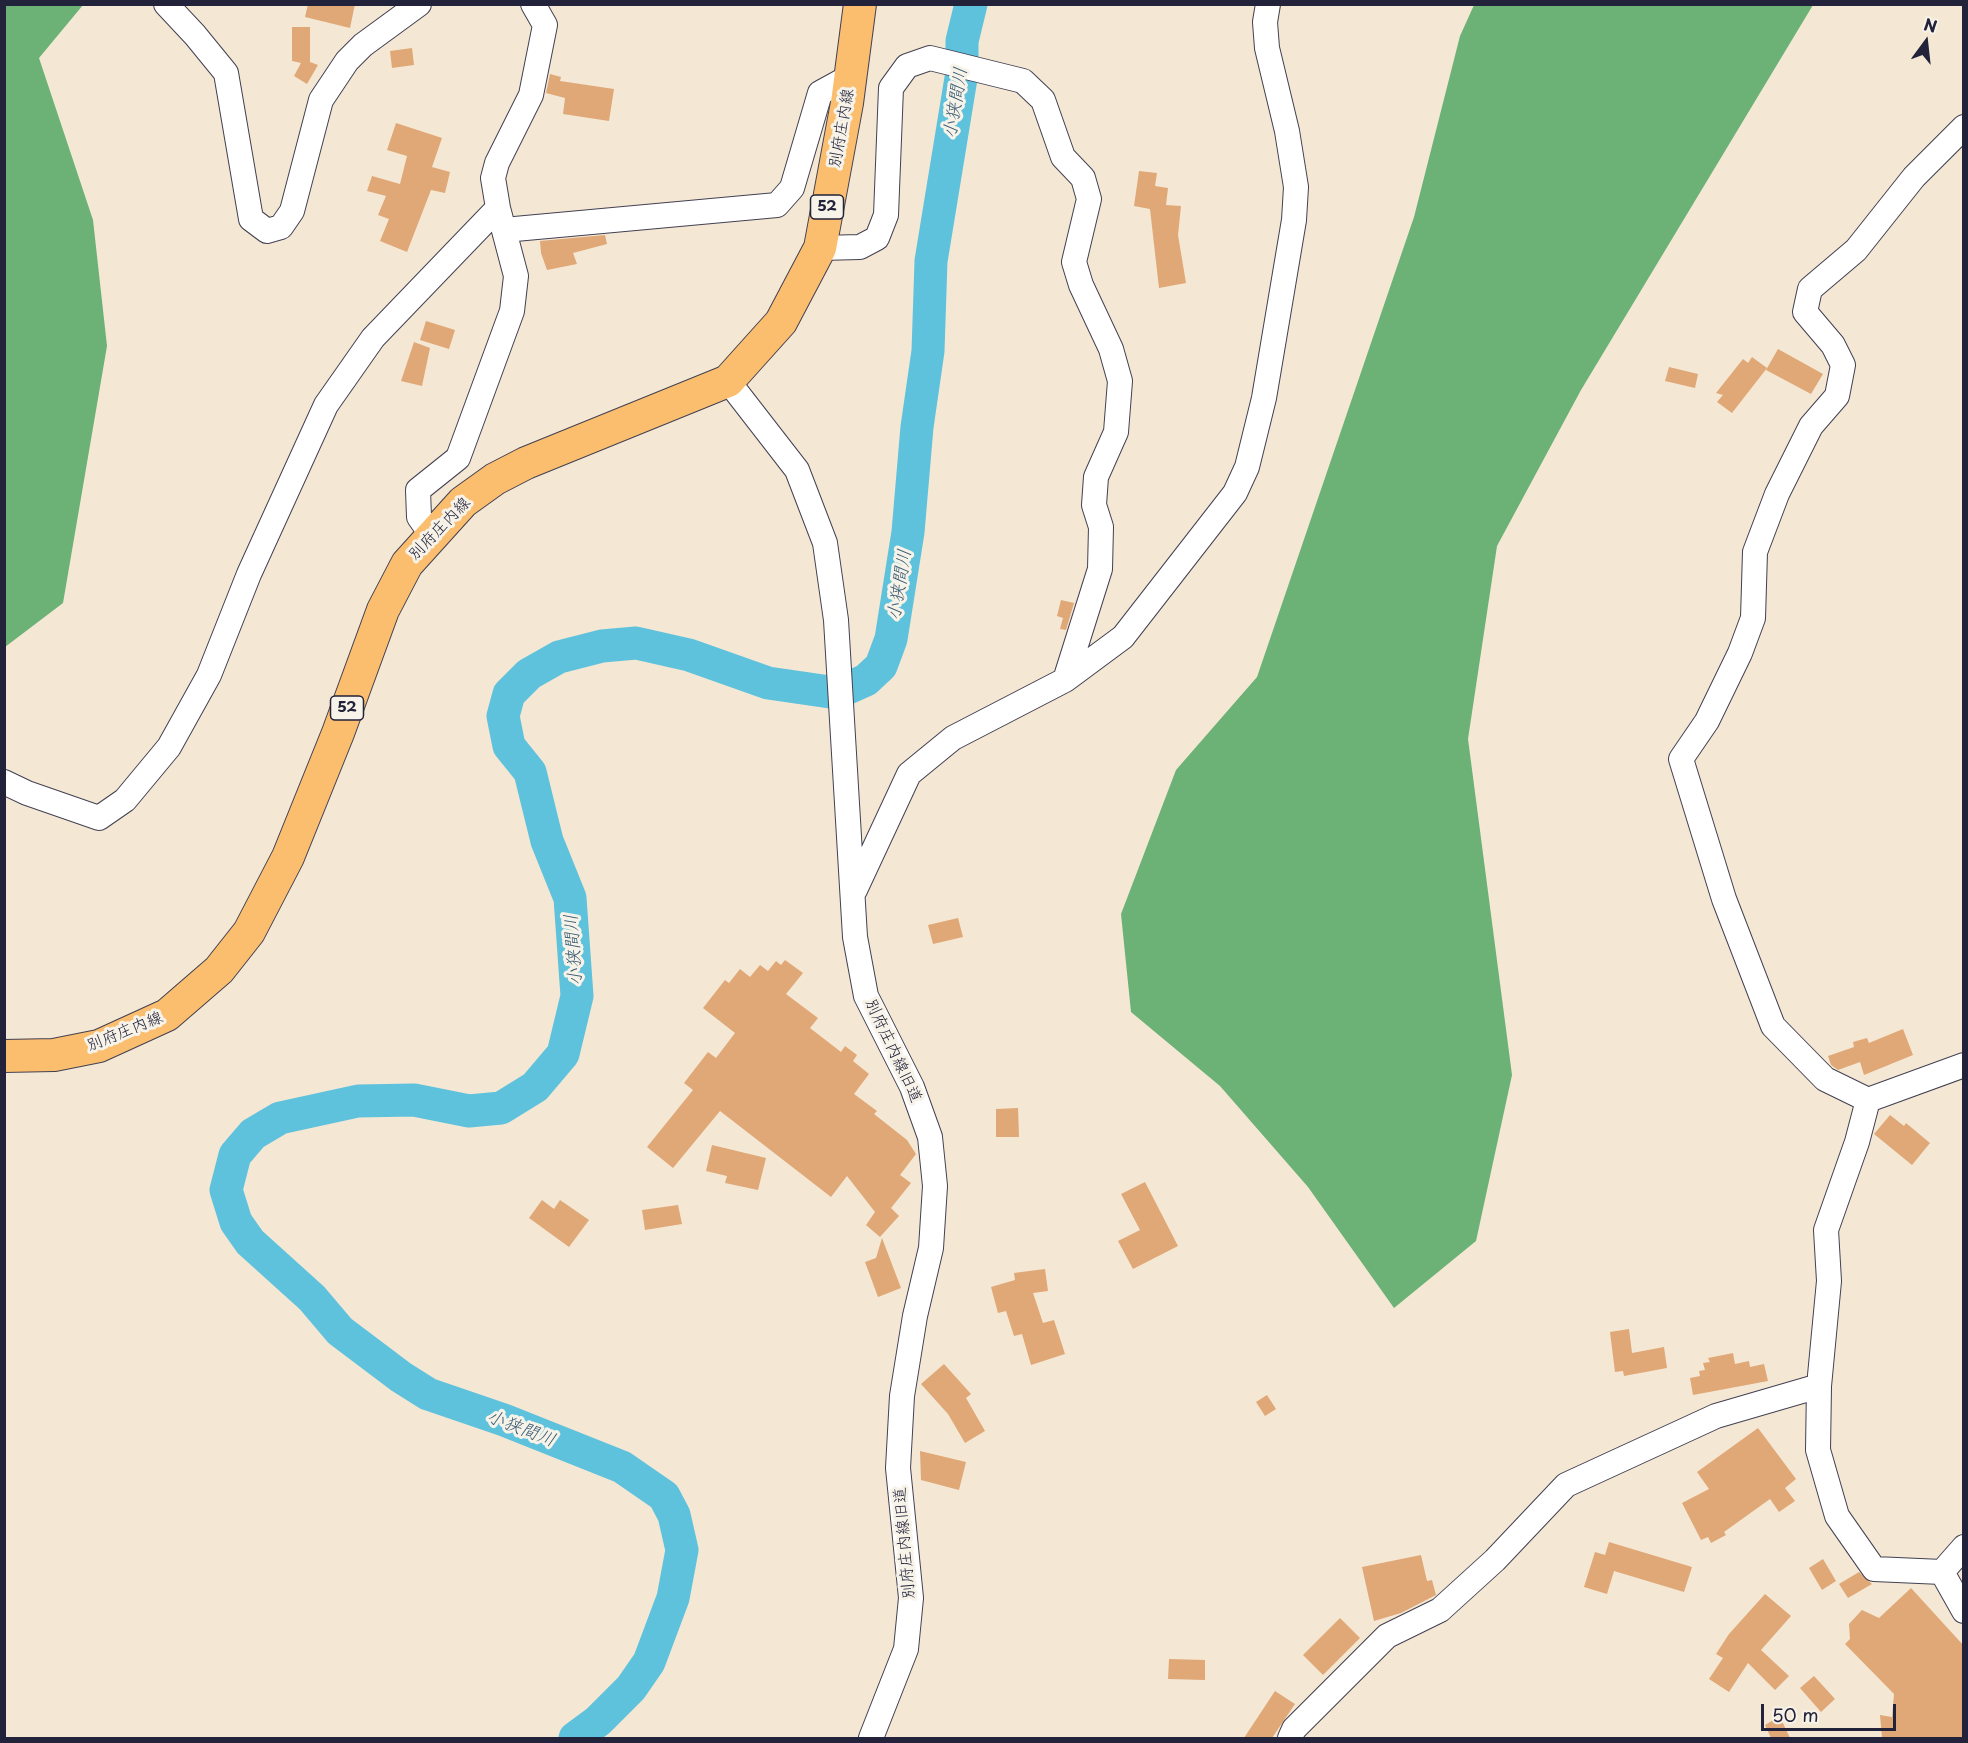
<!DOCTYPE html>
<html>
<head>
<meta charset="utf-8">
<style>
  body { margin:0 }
  #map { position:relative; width:1968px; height:1743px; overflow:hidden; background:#f4e8d4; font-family:"Playpen Sans",sans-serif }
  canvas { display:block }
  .frame { position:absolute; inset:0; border:6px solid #22223b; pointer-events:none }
  .north { position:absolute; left:1896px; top:12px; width:60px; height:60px; -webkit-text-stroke:4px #f7f3e8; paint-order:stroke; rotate:15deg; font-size:16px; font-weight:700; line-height:24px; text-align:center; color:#22223b }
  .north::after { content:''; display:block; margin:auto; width:21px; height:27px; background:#22223b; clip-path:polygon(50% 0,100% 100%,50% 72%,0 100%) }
  .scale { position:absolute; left:1761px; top:1704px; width:135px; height:27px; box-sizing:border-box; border:3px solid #22223b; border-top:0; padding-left:8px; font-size:18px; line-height:21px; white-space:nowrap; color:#22223b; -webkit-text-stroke:4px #f7f3e8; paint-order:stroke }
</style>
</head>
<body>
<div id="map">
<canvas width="1968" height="1743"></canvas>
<div class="frame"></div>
<div class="north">N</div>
<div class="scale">50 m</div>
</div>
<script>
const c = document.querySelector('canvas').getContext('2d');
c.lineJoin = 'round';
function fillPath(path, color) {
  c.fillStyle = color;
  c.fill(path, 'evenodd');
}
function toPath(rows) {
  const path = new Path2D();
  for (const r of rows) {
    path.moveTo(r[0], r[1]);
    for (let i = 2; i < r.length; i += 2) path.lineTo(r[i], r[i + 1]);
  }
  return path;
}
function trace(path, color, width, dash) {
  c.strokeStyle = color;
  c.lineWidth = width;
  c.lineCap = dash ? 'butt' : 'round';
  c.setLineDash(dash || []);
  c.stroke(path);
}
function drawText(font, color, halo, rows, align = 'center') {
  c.font = font + ' "Playpen Sans","Klee One",sans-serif';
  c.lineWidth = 6;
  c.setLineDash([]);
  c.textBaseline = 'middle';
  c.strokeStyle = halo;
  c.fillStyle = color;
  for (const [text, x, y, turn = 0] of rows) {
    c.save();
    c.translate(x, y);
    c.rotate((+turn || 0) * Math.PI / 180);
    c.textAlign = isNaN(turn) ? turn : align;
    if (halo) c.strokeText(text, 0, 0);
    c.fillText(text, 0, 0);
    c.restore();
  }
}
fillPath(toPath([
  [5,4,83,5,39,58,93,220,107,346,63,603,5,647],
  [1474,5,1813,5,1581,390,1497,546,1468,739,1512,1075,1476,1241,1394,1308,1308,1187,1220,1086,1131,1012,1121,914,1176,770,1257,677,1414,217,1460,36]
]), '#6cb175');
trace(toPath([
  [575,1738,598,1721,631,1688,649,1662,673,1598,682,1550,674,1515,664,1496,622,1467,504,1420,428,1394,401,1377,340,1331,312,1298,250,1242,236,1222,226,1190,235,1155,253,1134,280,1118,358,1101,414,1100,469,1111,501,1108,535,1087,563,1054,577,996,570,898,547,841,530,772,509,746,503,716,509,694,529,674,559,657,602,646,636,643,689,655,768,683,837,693,866,680,881,666,891,639,908,532,917,427,928,351,931,261,962,72,962,41,971,4]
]), '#5fc2dd', 33);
fillPath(toPath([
  [308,4,355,4,350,28,305,17],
  [292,27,310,27,310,62,318,65,307,84,294,76,301,63,292,61],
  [412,48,414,65,392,68,390,51],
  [550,74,561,77,560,81,614,89,609,121,563,114,565,98,546,93],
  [396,123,442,138,432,167,450,172,445,193,431,190,407,252,380,241,389,219,378,215,386,196,367,191,372,176,400,184,407,156,387,150],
  [1139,171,1157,173,1155,186,1168,188,1166,205,1181,206,1178,235,1186,283,1159,288,1150,209,1134,206],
  [605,235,607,244,573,253,577,264,547,270,541,253,540,241],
  [426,321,455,330,449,349,420,340],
  [414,342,430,348,422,386,401,381],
  [1778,349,1823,374,1811,394,1766,370],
  [1752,357,1767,368,1732,413,1717,402,1723,395,1716,393,1743,359,1748,363],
  [1669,367,1698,374,1695,388,1665,381],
  [1061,600,1074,603,1066,630,1060,629,1063,618,1057,616],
  [958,918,963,937,933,944,928,925],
  [785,960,803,973,786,994,818,1018,810,1028,841,1052,845,1046,857,1055,853,1061,869,1074,854,1094,877,1111,874,1114,907,1140,916,1154,900,1175,911,1183,891,1208,899,1216,880,1237,866,1225,875,1212,847,1176,831,1197,720,1111,673,1168,647,1147,693,1090,684,1083,708,1052,716,1058,735,1033,703,1008,725,980,729,983,740,969,750,977,760,965,768,971,776,961,781,965],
  [1903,1029,1913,1055,1864,1075,1860,1062,1838,1070,1831,1065,1828,1056,1854,1047,1853,1042,1867,1038,1869,1043],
  [1018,1108,1019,1137,996,1137,996,1109],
  [1890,1115,1904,1126,1906,1123,1930,1143,1912,1165,1874,1134],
  [712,1145,766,1158,758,1190,725,1183,727,1176,706,1171],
  [1145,1182,1178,1246,1133,1269,1118,1241,1140,1230,1121,1194],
  [542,1200,554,1209,560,1200,589,1220,569,1247,529,1218],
  [678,1205,682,1224,645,1230,642,1210],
  [882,1238,901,1288,878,1297,865,1262,876,1258],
  [1045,1269,1048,1291,1033,1293,1043,1323,1054,1320,1065,1354,1031,1365,1022,1334,1014,1336,1006,1311,998,1313,991,1287,1015,1280,1014,1273],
  [1629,1329,1632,1353,1664,1347,1667,1368,1624,1376,1623,1371,1615,1372,1610,1332],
  [1733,1353,1735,1364,1749,1361,1750,1367,1764,1364,1768,1381,1693,1395,1690,1378,1700,1376,1699,1371,1705,1370,1703,1363,1710,1362,1708,1358],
  [944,1364,971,1394,966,1398,985,1431,965,1443,948,1414,921,1384],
  [1267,1395,1276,1409,1265,1416,1256,1402],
  [1758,1428,1796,1479,1785,1488,1795,1501,1779,1512,1770,1499,1724,1532,1726,1535,1711,1543,1708,1537,1701,1540,1682,1503,1709,1489,1697,1472],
  [920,1451,966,1462,959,1490,921,1480],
  [1609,1542,1692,1567,1684,1592,1614,1571,1607,1594,1584,1587,1595,1552,1605,1555],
  [1421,1555,1427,1581,1432,1580,1436,1595,1401,1613,1374,1621,1362,1567],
  [1823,1559,1836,1581,1822,1590,1809,1568],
  [1859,1572,1872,1584,1848,1598,1839,1584],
  [1911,1588,1964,1646,1964,1738,1882,1738,1880,1715,1892,1717,1894,1694,1845,1644,1850,1639,1849,1624,1862,1610,1879,1618],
  [1765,1594,1791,1616,1761,1650,1789,1676,1775,1690,1748,1663,1729,1692,1709,1679,1723,1658,1716,1654,1729,1634],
  [1340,1618,1360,1638,1323,1675,1303,1655],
  [1169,1659,1205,1660,1205,1680,1168,1679],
  [1814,1676,1835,1699,1821,1712,1800,1688],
  [1275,1691,1295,1704,1272,1738,1244,1738],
  [1775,1719,1781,1719,1790,1738,1771,1738,1765,1725]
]), '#e0a777');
const minor = toPath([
  [166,4,195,35,226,73,251,219,267,231,281,227,292,211,321,100,347,61,363,45,419,4],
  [1964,127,1914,177,1856,250,1810,289,1805,312,1833,345,1843,365,1837,396,1811,426,1777,494,1755,552,1753,618,1740,653,1707,721,1681,759,1724,899,1773,1026,1825,1079,1868,1100,1964,1065],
  [504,230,777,205,792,188,820,93,851,76],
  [820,248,860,247,877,238,886,215,891,88,907,66,930,58,1023,81,1043,100,1063,157,1083,178,1089,199,1074,262,1081,285,1111,349,1120,381,1116,432,1096,477,1094,505,1101,527,1100,569,1065,680,953,738,909,774,855,890],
  [728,381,797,470,825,543,836,620,855,937,866,996,912,1087,930,1137,935,1186,931,1248,915,1316,902,1396,898,1468,911,1598,906,1649,871,1738],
  [431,534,419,517,418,490,458,458,512,311,516,276,498,208,493,178,497,163,531,95,545,25,533,4],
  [1065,680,1123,637,1235,493,1247,467,1264,398,1294,220,1296,187,1287,131,1267,48,1265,22,1268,4],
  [4,782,27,793,99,818,125,800,169,747,209,675,249,574,326,405,373,338,498,208],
  [1868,1100,1857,1142,1826,1230,1829,1281,1819,1386,1818,1450,1837,1516,1874,1569,1942,1572],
  [1942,1572,1964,1611],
  [1942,1572,1964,1547],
  [1290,1738,1294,1729,1387,1636,1440,1610,1495,1560,1566,1485,1716,1416,1819,1386]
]);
const major = toPath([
  [4,1056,54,1055,99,1046,167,1015,219,970,249,932,288,857,338,733,383,610,407,564,463,502,495,479,526,463,728,381,781,322,820,248,847,103,860,4]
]);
trace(minor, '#424052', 26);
trace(major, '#424052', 34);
trace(minor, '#fff', 24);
trace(major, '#fbbd6e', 32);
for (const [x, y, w] of [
  [827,207,33],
  [347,708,33]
]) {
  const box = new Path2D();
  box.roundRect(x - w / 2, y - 12, w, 24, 4.5);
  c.fillStyle = '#f7f3e8';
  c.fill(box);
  trace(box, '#22223b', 1.5);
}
drawText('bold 15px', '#22223b', null, [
  ["52",827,207],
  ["52",347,708]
]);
drawText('16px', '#22223b', '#f7f3e8', [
  ["別府庄内線",842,128,-80],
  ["別府庄内線",440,529,-46],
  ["別府庄内線",125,1032,-22],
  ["別府庄内線旧道",893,1051,65],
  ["別府庄内線旧道",905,1543,-95]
]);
drawText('italic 18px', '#375a74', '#f7f3e8', [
  ["小狭間川",956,103,-81],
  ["小狭間川",900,585,-81],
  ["小狭間川",574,950,-94],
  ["小狭間川",521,1429,21]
]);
</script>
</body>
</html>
